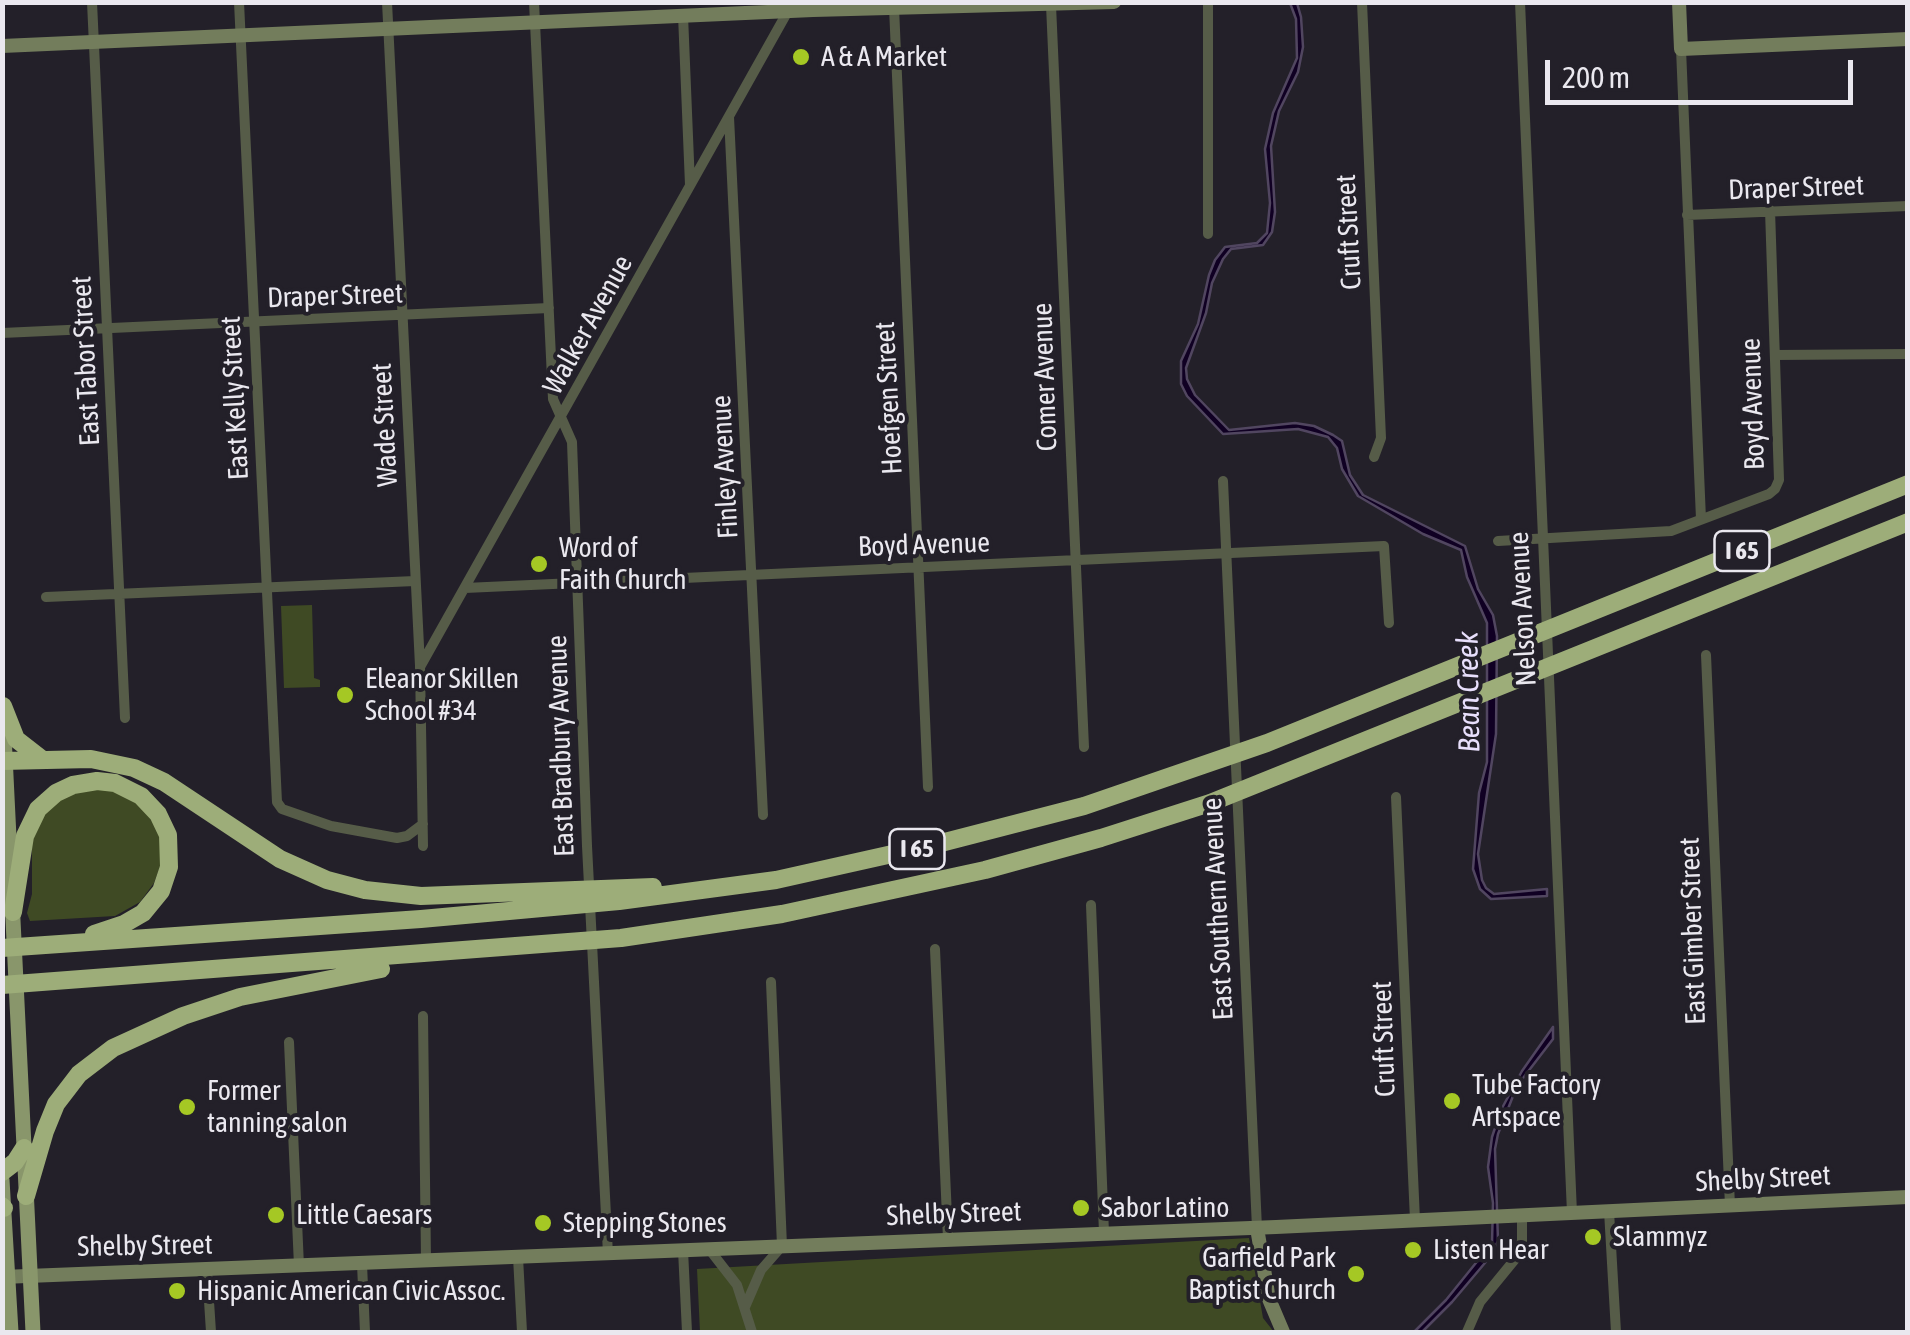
<!DOCTYPE html>
<html>
<head>
<meta charset="utf-8">
<style>
  body { margin:0 }
  #map { position:relative; width:1910px; height:1335px; overflow:hidden; background:#232029; font-family:"Asap Condensed",sans-serif }
  canvas { display:block }
  .frame { position:absolute; inset:0; border:5px solid #eae8ef; pointer-events:none }
  .scale { position:absolute; left:1545px; top:60px; width:308px; height:45px; box-sizing:border-box; border:5px solid #eae8ef; border-top:0; padding-left:12px; font-size:30px; line-height:35px; white-space:nowrap; color:#eae8ef; -webkit-text-stroke:8px #232029; paint-order:stroke }
</style>
</head>
<body>
<div id="map">
<canvas width="1910" height="1335"></canvas>
<div class="frame"></div>
<div class="scale">200 m</div>
</div>
<script>
const c = document.querySelector('canvas').getContext('2d');
c.lineJoin = 'round';
function fillPath(path, color) {
  c.fillStyle = color;
  c.fill(path, 'evenodd');
}
function toPath(rows) {
  const path = new Path2D();
  for (const r of rows) {
    path.moveTo(r[0], r[1]);
    for (let i = 2; i < r.length; i += 2) path.lineTo(r[i], r[i + 1]);
  }
  return path;
}
function trace(path, color, width, dash) {
  c.strokeStyle = color;
  c.lineWidth = width;
  c.lineCap = dash ? 'butt' : 'round';
  c.setLineDash(dash || []);
  c.stroke(path);
}
function drawText(font, color, halo, rows, align = 'center') {
  c.font = font + ' "Asap Condensed",sans-serif';
  c.lineWidth = 8;
  c.setLineDash([]);
  c.textBaseline = 'middle';
  c.strokeStyle = halo;
  c.fillStyle = color;
  for (const [text, x, y, turn = 0] of rows) {
    c.save();
    c.translate(x, y);
    c.rotate((+turn || 0) * Math.PI / 180);
    c.textAlign = isNaN(turn) ? turn : align;
    if (halo) c.strokeText(text, 0, 0);
    c.fillText(text, 0, 0);
    c.restore();
  }
}
fillPath(toPath([
  [312,605,314,678,320,680,320,687,284,688,281,606],
  [82,788,121,790,145,811,159,831,163,858,154,883,140,902,115,916,30,921,27,913,32,894,32,840,45,810,61,796],
  [1249,1238,1263,1318,1274,1332,700,1332,697,1269]
]), '#3f4a24');
const water = toPath([
  [1290,3,1297,3,1301,17,1303,47,1298,72,1279,111,1271,146,1275,212,1272,232,1263,245,1231,249,1223,259,1212,283,1206,313,1186,368,1187,379,1195,395,1229,430,1295,423,1314,426,1333,435,1342,441,1350,475,1363,495,1465,546,1478,589,1493,615,1497,636,1496,734,1478,854,1482,880,1486,888,1494,894,1547,889,1547,896,1491,899,1480,889,1473,869,1479,793,1487,762,1487,623,1467,577,1461,550,1423,534,1358,496,1342,469,1337,448,1328,437,1298,429,1223,434,1187,396,1181,384,1181,361,1198,324,1209,275,1215,260,1225,247,1257,243,1267,233,1270,203,1265,149,1273,113,1297,58,1296,19,1290,3],
  [1553,1027,1553,1039,1517,1086,1498,1134,1495,1149,1498,1241,1490,1257,1452,1302,1422,1332,1414,1332,1446,1300,1492,1243,1493,1203,1488,1167,1492,1137,1501,1110,1522,1071,1553,1027]
]);
fillPath(water, '#100023');
trace(water, '#514660', 2.5);
trace(toPath([
  [92,2,125,718],
  [239,2,277,802,282,809,331,826,397,838,407,836,423,824],
  [387,2,420,666,423,846],
  [534,2,553,399,572,442,587,846,608,1254],
  [1208,2,1208,234],
  [1362,2,1381,438,1374,457],
  [1520,2,1572,1213],
  [1051,5,1084,747],
  [894,7,928,787],
  [683,15,690,185],
  [1681,49,1701,519],
  [729,117,763,815],
  [1687,215,1908,206],
  [2,333,549,308],
  [1775,355,1908,354],
  [1223,481,1257,1228],
  [1498,541,1671,531,1769,494,1775,489,1779,480,1770,210],
  [465,588,1384,546,1389,623],
  [46,597,415,581],
  [1706,655,1730,1206],
  [420,667,793,2],
  [1396,797,1415,1220],
  [1091,905,1104,1233],
  [935,949,948,1239],
  [423,1016,426,1261],
  [289,1042,299,1266],
  [1609,1211,1616,1332],
  [709,1249,737,1285,752,1332],
  [683,1250,687,1332],
  [518,1257,522,1332],
  [362,1264,365,1332],
  [207,1270,211,1332],
  [745,1307,761,1270,782,1246,771,982],
  [1467,1332,1480,1302,1516,1258,1522,1241,1522,1215]
]), '#565c48', 10);
trace(toPath([
  [1679,2,1681,49,1908,39],
  [2,46,813,10,1114,2],
  [1257,1228,1269,1299,1283,1332],
  [2,1277,1276,1227,1908,1197]
]), '#737d5c', 14);
trace(toPath([
  [3,714,33,1332],
  [2,1180,11,1332]
]), '#89966b', 15);
trace(toPath([
  [3,706,16,739,43,760],
  [2,761,91,759,134,768,164,782,280,859,327,880,365,890,421,896,653,887],
  [13,912,25,836,38,809,56,793,73,785,97,781,115,783,141,796,158,814,168,835,169,867,161,891,143,913,124,924,94,934],
  [2,948,421,919,619,901,776,880,937,844,1084,806,1267,743,1908,484],
  [2,985,621,938,782,914,985,870,1101,838,1210,803,1908,522],
  [2,1172,15,1162,24,1148],
  [26,1196,45,1131,56,1104,79,1074,113,1048,183,1016,240,997,381,969],
  [2,1206,4,1208]
]), '#9dad79', 18);
for (const [x, y, r, color] of [
  [801,57,10,"#a5c824"],
  [539,564,10,"#a5c824"],
  [345,695,10,"#a5c824"],
  [1452,1101,10,"#a5c824"],
  [187,1107,10,"#a5c824"],
  [1081,1208,10,"#a5c824"],
  [276,1215,10,"#a5c824"],
  [543,1223,10,"#a5c824"],
  [1593,1237,10,"#a5c824"],
  [1413,1250,10,"#a5c824"],
  [1356,1274,10,"#a5c824"],
  [177,1291,10,"#a5c824"]
]) {
  const dot = new Path2D();
  dot.arc(x, y, r, 0, 2 * Math.PI);
  c.fillStyle = color;
  c.fill(dot);
  trace(dot, '#232029', 4);
}
for (const [x, y, w] of [
  [1742,551,55],
  [917,849,55]
]) {
  const box = new Path2D();
  box.roundRect(x - w / 2, y - 20, w, 40, 8);
  c.fillStyle = '#232029';
  c.fill(box);
  trace(box, '#eae8ef', 2.5);
}
drawText('bold 25px', '#eae8ef', null, [
  ["I 65",1742,551],
  ["I 65",917,849]
]);
drawText('28px', '#eae8ef', '#232029', [
  ["A & A Market",821,57],
  ["Word of",559,548],
  ["Faith Church",559,580],
  ["Eleanor Skillen",365,679],
  ["School #34",365,711],
  ["Tube Factory",1472,1085],
  ["Artspace",1472,1117],
  ["Former",207,1091],
  ["tanning salon",207,1123],
  ["Sabor Latino",1101,1208],
  ["Little Caesars",296,1215],
  ["Stepping Stones",563,1223],
  ["Slammyz",1613,1237],
  ["Listen Hear",1433,1250],
  ["Garfield Park",1336,1258,"right"],
  ["Baptist Church",1336,1290,"right"],
  ["Hispanic American Civic Assoc.",197,1291]
], 'left');
drawText('28px', '#eae8ef', '#232029', [
  ["Draper Street",1796,188,-2],
  ["Cruft Street",1349,232,-93],
  ["Draper Street",335,296,-2],
  ["Walker Avenue",588,325,-61],
  ["East Tabor Street",86,361,-93],
  ["Comer Avenue",1045,377,-92],
  ["East Kelly Street",235,398,-93],
  ["Hoefgen Street",889,398,-93],
  ["Boyd Avenue",1753,404,-92],
  ["Wade Street",385,425,-93],
  ["Finley Avenue",725,467,-93],
  ["Boyd Avenue",924,545,-2],
  ["Nelson Avenue",1523,609,-93],
  ["East Bradbury Avenue",561,746,-92],
  ["East Southern Avenue",1218,909,-93],
  ["East Gimber Street",1693,931,-92],
  ["Cruft Street",1384,1039,-92],
  ["Shelby Street",1763,1179,-3],
  ["Shelby Street",954,1214,-2],
  ["Shelby Street",145,1246,-1]
]);
drawText('italic 30px', '#e8dffc', '#232029', [
  ["Bean Creek",1469,692,-91]
]);
</script>
</body>
</html>
